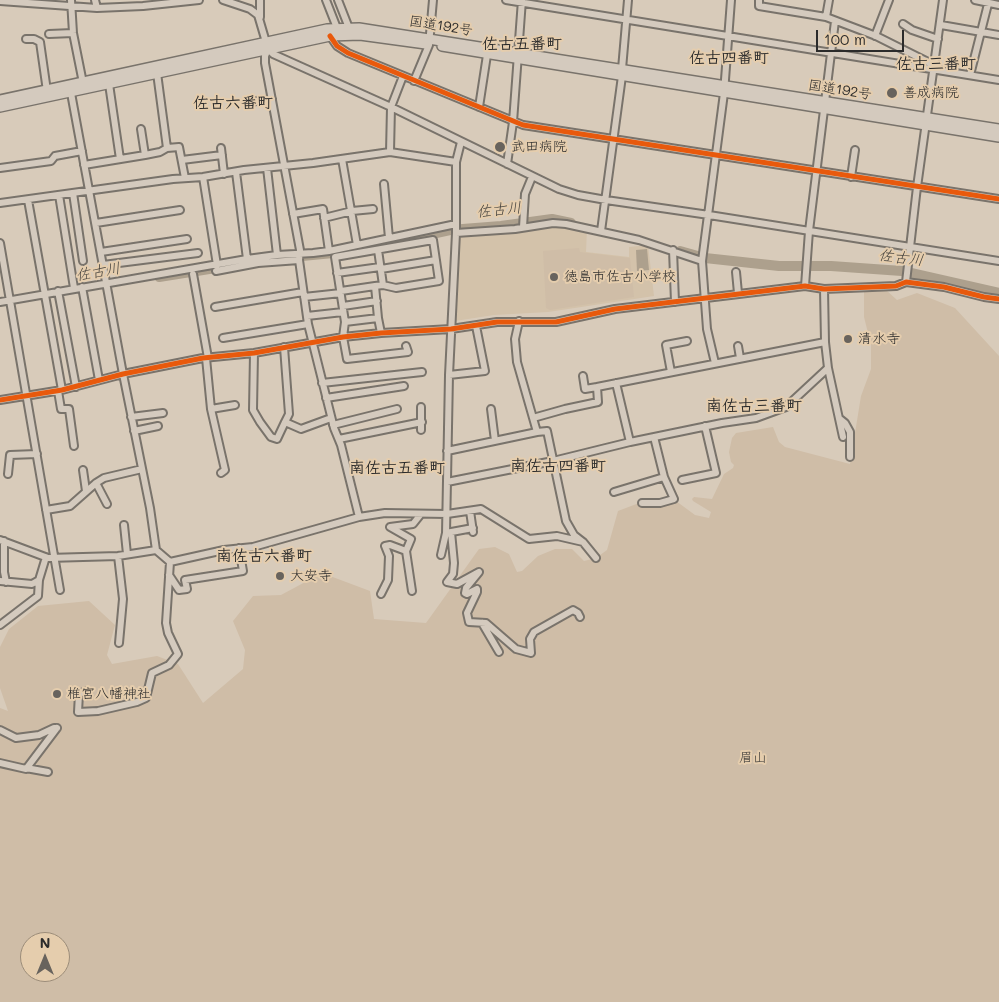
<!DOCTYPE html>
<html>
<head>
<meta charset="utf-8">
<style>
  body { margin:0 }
  #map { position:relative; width:999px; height:1002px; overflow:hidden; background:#d8cbba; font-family:Mali,sans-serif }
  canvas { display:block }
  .north { position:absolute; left:20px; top:932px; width:50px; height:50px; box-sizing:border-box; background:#e5cdad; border:1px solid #9b8c79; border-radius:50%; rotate:0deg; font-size:14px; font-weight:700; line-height:20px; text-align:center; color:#2b2b2b }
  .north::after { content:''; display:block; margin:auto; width:18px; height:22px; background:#68635d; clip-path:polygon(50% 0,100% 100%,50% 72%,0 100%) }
  .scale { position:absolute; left:816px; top:30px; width:88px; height:22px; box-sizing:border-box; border:2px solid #2b2b2b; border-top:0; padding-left:6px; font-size:15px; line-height:18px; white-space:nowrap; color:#2b2b2b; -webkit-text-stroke:4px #e5cdad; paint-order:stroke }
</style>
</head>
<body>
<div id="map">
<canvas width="999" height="1002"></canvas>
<div class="north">N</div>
<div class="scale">100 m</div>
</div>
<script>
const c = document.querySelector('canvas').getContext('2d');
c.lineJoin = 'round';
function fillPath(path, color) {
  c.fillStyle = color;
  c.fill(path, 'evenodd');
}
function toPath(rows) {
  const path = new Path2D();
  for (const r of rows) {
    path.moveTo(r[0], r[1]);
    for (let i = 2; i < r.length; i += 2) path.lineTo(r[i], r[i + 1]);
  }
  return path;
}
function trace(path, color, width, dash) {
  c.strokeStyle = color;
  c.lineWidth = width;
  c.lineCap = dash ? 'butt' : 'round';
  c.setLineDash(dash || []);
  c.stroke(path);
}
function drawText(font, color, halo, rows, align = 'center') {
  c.font = font + ' Mali,"Klee One",sans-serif';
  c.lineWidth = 4;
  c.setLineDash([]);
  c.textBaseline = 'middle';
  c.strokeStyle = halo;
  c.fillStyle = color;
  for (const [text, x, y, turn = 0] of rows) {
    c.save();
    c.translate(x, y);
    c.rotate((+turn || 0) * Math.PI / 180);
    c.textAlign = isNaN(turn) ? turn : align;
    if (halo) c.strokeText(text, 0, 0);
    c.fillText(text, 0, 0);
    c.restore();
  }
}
fillPath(toPath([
  [553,227,587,229,586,252,629,257,629,247,648,245,654,296,548,312,494,315,455,321,458,234,511,232]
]), '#d3c2aa');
fillPath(toPath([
  [579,248,580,252,630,258,634,297,550,310,546,308,543,251],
  [885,289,897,300,917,293,955,308,999,356,999,1002,0,1002,0,708,8,711,0,688,0,647,9,629,38,606,89,601,115,625,107,655,112,664,157,656,178,664,203,703,243,669,245,650,233,621,253,596,281,595,322,573,370,591,374,619,426,623,479,549,495,547,509,554,517,572,522,571,538,556,555,549,572,549,584,561,596,558,607,550,618,511,639,503,676,501,695,515,709,518,711,512,693,501,692,499,694,497,712,499,724,474,733,468,734,465,731,462,729,452,732,438,736,433,773,427,779,442,785,447,850,464,861,396,871,369,871,345,864,317,864,290],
  [30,942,60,942,60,972,30,972]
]), '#cfbda7');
fillPath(toPath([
  [647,249,649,270,637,271,636,250]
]), '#ada08d');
trace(toPath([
  [680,251,705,258,779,266,831,266,902,271,999,293],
  [302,256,354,251,450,230,501,226,552,219,571,223],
  [159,277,228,266]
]), '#ada08d', 10);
const minor = toPath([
  [71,0,73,33,83,83],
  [95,0,97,8],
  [223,0,250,9,258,15,268,49,273,54,391,107,559,189,578,195,606,200,709,215,999,261],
  [326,0,337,28],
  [338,0,349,28],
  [506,0,999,80],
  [759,0,759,6,826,17,876,36,934,65],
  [975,0,999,5],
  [0,1,97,8,143,6,199,0],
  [260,17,260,0],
  [826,17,829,0],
  [903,24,912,30,938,39],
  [941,25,999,35],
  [49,34,73,33],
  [330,36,337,46,348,53,523,125,999,199],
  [875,36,889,0],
  [26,39,34,39,40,42,47,91],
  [268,49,265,56,265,63,300,250,299,260,308,324,334,428,341,445,359,517],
  [622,69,628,0],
  [157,73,167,148,179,147,185,178],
  [970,75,988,4],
  [414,81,429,45,433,0],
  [109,84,120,159],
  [71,93,123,374,150,508,156,550],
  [249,102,272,99],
  [479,107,487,55],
  [141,129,145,155],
  [461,142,456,162,456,233,449,375,446,533,473,528],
  [221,148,224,174],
  [390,152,391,107,403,76],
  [342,159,357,245],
  [182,160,222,155],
  [507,164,513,122,522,0],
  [84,165,145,155,160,152,167,148],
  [0,168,51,161,55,156,82,151],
  [267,168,277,255],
  [236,172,247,259,277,255,313,253,329,251,456,224],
  [203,177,217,265],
  [851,177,855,150],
  [384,184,389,238],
  [73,193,83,261],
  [59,195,74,288],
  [28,200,62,390],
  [0,203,173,179,203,177,244,170,313,163,390,152,456,162],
  [293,214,323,209,329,251],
  [324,218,352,211,373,209],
  [96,223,180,210],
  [523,227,525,194,532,177],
  [601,231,622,76],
  [456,233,515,229,553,223,566,224,639,240,702,261],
  [0,243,60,590],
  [378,250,383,285,396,288,439,281,433,240,335,257,345,322,343,337,347,359,408,352,406,346],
  [673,250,675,302],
  [101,252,187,239],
  [103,265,198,253],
  [381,269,436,260],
  [216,271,258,263,299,260],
  [736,272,738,293],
  [337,273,380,267],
  [193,274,208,358],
  [906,282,917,187,943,0],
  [805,286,809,231,835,21],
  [82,287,99,380],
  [58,291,76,387],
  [341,291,375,286],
  [304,297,341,293],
  [0,302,247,259],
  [343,306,377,301],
  [215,307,303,292],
  [307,316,343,312],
  [345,322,378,318],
  [381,333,378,318,375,286,383,285],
  [223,338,308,324],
  [738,346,740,358],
  [284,347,289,414,285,422,301,429,331,418],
  [254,353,253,410,260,422,271,437,277,439,285,422],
  [206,358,211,409,225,470,221,473],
  [715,363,707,329,702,261,724,93,731,0],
  [828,368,843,437],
  [671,372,666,345,687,341],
  [449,375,485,371,476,326],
  [583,376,585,389,597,387],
  [322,383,422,372],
  [616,383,630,442],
  [58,391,61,409,69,409,74,446],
  [326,398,404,386],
  [0,400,62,390,123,374,203,358,254,353,343,337,381,333,451,329,497,322,556,322,615,309,805,286,824,289,896,286,906,282,944,287,984,297,999,299],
  [421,407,421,430],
  [211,409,235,405],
  [491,409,495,441],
  [131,417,163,413],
  [533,418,565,409,598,402,597,387,825,342],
  [840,419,845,423,850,432,850,457],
  [333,425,397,409],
  [134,431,158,426],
  [537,432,547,431,566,521,574,535,583,542,596,558],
  [339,439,422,422],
  [447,451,537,432,517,362,515,339,519,321],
  [83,470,86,491],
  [8,474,10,455,37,454],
  [682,480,716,473,705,426],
  [447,482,553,461,630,442,722,423,756,418,786,407,828,368,825,342,824,289],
  [96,483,107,504],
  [614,492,664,477],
  [642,503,660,503,674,499,664,477,654,437],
  [46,510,70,506,96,483,104,478,142,469],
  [470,511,473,532],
  [124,525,127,554],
  [451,532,454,563,453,574,447,582,457,584,479,572,466,588,465,593,467,594,477,589,477,592,467,613,469,622,486,623,516,649,531,653,530,639,534,632,573,610,578,613,580,617],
  [0,540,48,558,118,556,156,550,170,562,224,550,253,547,359,517,385,513,447,514,481,509,529,539,557,536,583,542],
  [4,541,4,572,6,582],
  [406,551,411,539,390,527,413,524,421,514],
  [441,555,446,533],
  [118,556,123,599,119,643],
  [169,575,179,590,187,589,185,580,243,571,239,548],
  [0,581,32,584,39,580],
  [381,594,388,580,389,556,385,546,390,545,406,551,412,591],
  [482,623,499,652],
  [0,625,38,596,39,580,46,557],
  [86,691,79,694,78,712,98,711,137,702,146,698,152,673,169,665,178,654,168,633,166,623,170,562],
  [0,730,16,738,39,735,54,728,57,728],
  [0,763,26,769,57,728],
  [26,768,48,772]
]);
const highway = toPath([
  [442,46,999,137],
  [0,100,327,29,359,28,999,129],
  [0,107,330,36,360,35,426,44]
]);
trace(minor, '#79736b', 10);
trace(highway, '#79736b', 12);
trace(minor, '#d4cabe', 6);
trace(highway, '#d4cabe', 9);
trace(toPath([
  [330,36,337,46,348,53,523,125,999,199],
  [0,400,62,390,123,374,203,358,254,353,343,337,381,333,451,329,497,322,556,322,615,309,805,286,824,289,896,286,906,282,944,287,984,297,999,299]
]), '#e8590c', 5);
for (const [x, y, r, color] of [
  [892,93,6,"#68635d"],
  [500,147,6,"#68635d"],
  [554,277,5,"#68635d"],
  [848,339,5,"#68635d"],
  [280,576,5,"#68635d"],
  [57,694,5,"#68635d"]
]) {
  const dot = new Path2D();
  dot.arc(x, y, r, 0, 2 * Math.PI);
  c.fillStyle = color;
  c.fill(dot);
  trace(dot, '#e5cdad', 2);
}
drawText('14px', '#2b2b2b', '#e5cdad', [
  ["国道192号",441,26,9],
  ["国道192号",840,90,9]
]);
drawText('14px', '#2b2b2b', '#e5cdad', [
  ["善成病院",903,93],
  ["武田病院",511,147],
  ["徳島市佐古小学校",564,277],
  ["清水寺",858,339],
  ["大安寺",290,576],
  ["椎宮八幡神社",67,694]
], 'left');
drawText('14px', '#423f3b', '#e5cdad', [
  ["眉山",753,758]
]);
drawText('italic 15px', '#413f3b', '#e5cdad', [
  ["佐古川",499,210,-6],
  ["佐古川",901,258,7],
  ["佐古川",98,272,-10]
]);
drawText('bold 16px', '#2b2b2b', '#e5cdad', [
  ["佐古五番町",522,44],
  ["佐古四番町",729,58],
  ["佐古三番町",936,64],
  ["佐古六番町",233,103],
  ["南佐古三番町",754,406],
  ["南佐古四番町",558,466],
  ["南佐古五番町",397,468],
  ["南佐古六番町",264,556]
]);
</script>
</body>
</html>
